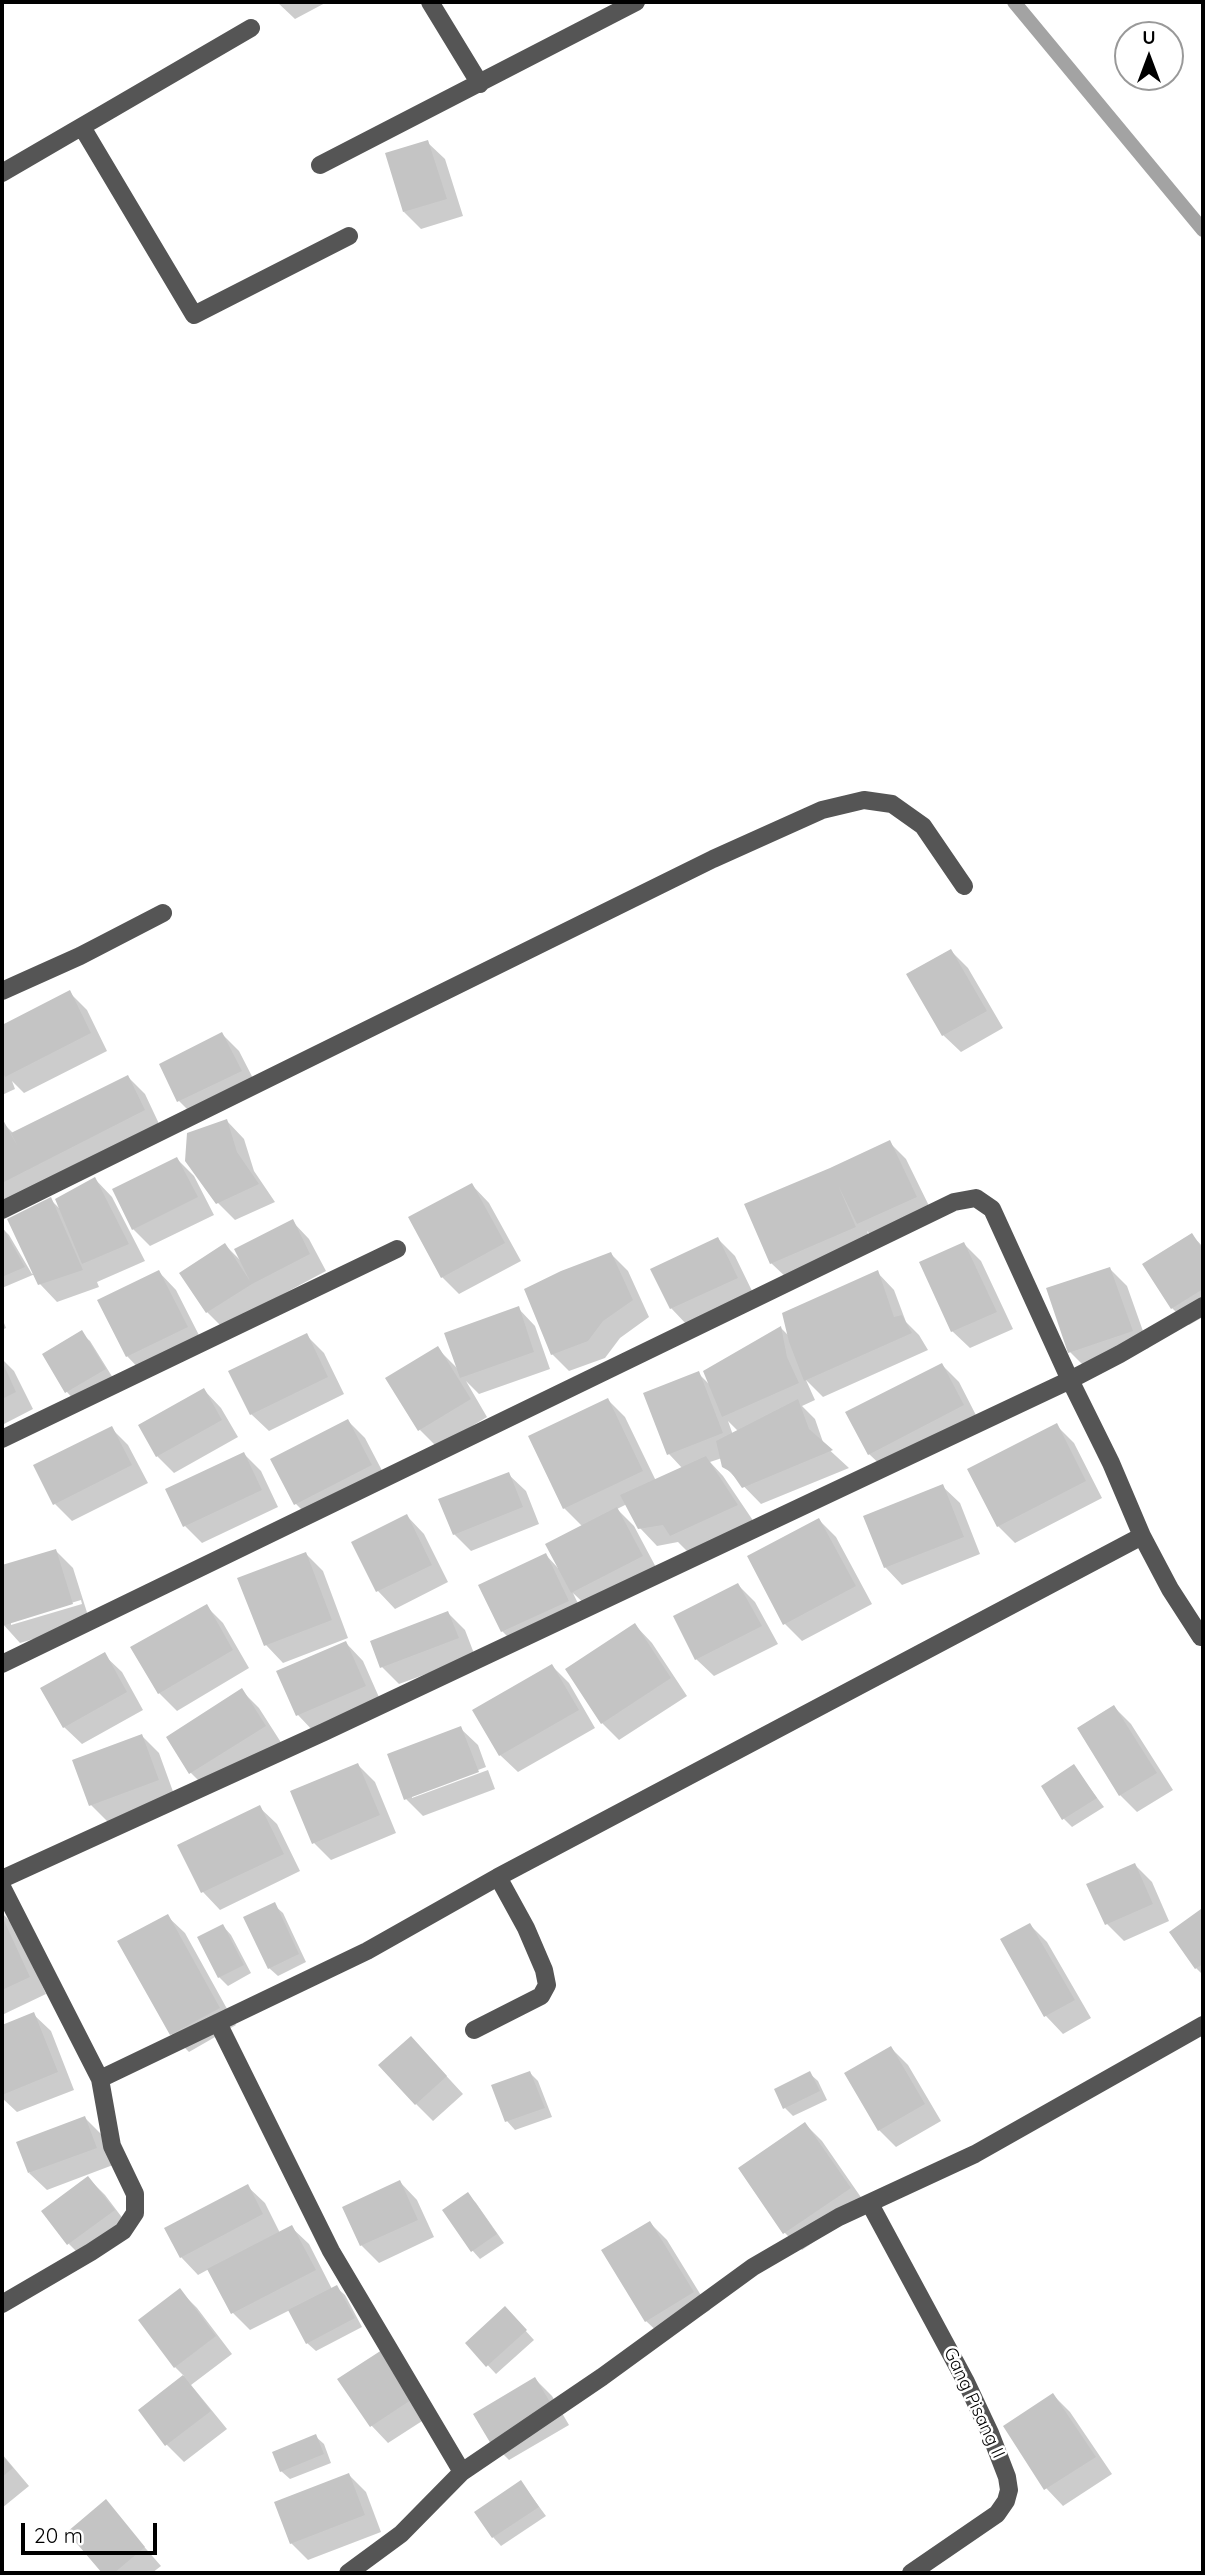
<!DOCTYPE html>
<html>
<head>
<meta charset="utf-8">
<style>
  body { margin:0 }
  #map { position:relative; width:1205px; height:2575px; overflow:hidden; background:#fff; font-family:Quicksand,sans-serif }
  canvas { display:block }
  .frame { position:absolute; inset:0; border:4px solid #000; pointer-events:none }
  .north { position:absolute; left:1114px; top:21px; width:70px; height:70px; box-sizing:border-box; background:#fff; border:2px solid #999; border-radius:50%; rotate:0deg; font-size:19px; font-weight:700; line-height:28px; text-align:center; color:#000 }
  .north::after { content:''; display:block; margin:auto; width:24px; height:32px; background:#000; clip-path:polygon(50% 0,100% 100%,50% 72%,0 100%) }
  .scale { position:absolute; left:21px; top:2523px; width:136px; height:32px; box-sizing:border-box; border:4px solid #000; border-top:0; padding-left:9px; font-size:21px; line-height:24px; white-space:nowrap; color:#000; -webkit-text-stroke:5px #fff; paint-order:stroke }
</style>
</head>
<body>
<div id="map">
<canvas width="1205" height="2575"></canvas>
<div class="frame"></div>
<div class="north">U</div>
<div class="scale">20 m</div>
</div>
<script>
const c = document.querySelector('canvas').getContext('2d');
c.lineJoin = 'round';
function fillPath(path, color) {
  c.fillStyle = color;
  c.fill(path, 'evenodd');
}
function toPath(rows) {
  const path = new Path2D();
  for (const r of rows) {
    path.moveTo(r[0], r[1]);
    for (let i = 2; i < r.length; i += 2) path.lineTo(r[i], r[i + 1]);
  }
  return path;
}
function trace(path, color, width, dash) {
  c.strokeStyle = color;
  c.lineWidth = width;
  c.lineCap = dash ? 'butt' : 'round';
  c.setLineDash(dash || []);
  c.stroke(path);
}
function drawText(font, color, halo, rows, align = 'center') {
  c.font = font + ' Quicksand,sans-serif';
  c.lineWidth = 5;
  c.setLineDash([]);
  c.textBaseline = 'middle';
  c.strokeStyle = halo;
  c.fillStyle = color;
  for (const [text, x, y, turn = 0] of rows) {
    c.save();
    c.translate(x, y);
    c.rotate((+turn || 0) * Math.PI / 180);
    c.textAlign = isNaN(turn) ? turn : align;
    if (halo) c.strokeText(text, 0, 0);
    c.fillText(text, 0, 0);
    c.restore();
  }
}
fillPath(toPath([
  [277,2,327,2,295,19],
  [427,142,445,159,463,216,421,229,404,212],
  [951,951,968,968,1003,1028,961,1052,943,1035],
  [69,992,87,1010,107,1051,24,1093,12,1081,15,1089,2,1095,2,1027],
  [222,1034,239,1051,258,1088,196,1118,179,1101],
  [128,1077,145,1094,161,1128,2,1209,2,1122,14,1134],
  [227,1121,244,1139,254,1171,275,1202,235,1220,218,1203],
  [889,1142,906,1159,933,1214,876,1241,867,1231,872,1245,789,1280,771,1263,831,1170],
  [177,1159,194,1176,214,1215,150,1246,133,1229],
  [95,1179,112,1197,145,1261,97,1282,99,1287,57,1302,40,1284,35,1274,2,1288,2,1228,9,1235,32,1274,34,1273,51,1200,61,1210],
  [472,1185,489,1203,521,1261,459,1294,442,1277],
  [292,1221,309,1239,326,1271,270,1301,224,1329,207,1312,225,1245,241,1261],
  [1192,1235,1203,1247,1203,1317,1189,1325,1172,1308,1144,1265],
  [718,1239,735,1256,754,1295,688,1326,671,1308],
  [964,1244,981,1261,1013,1329,970,1348,952,1331],
  [611,1254,628,1271,649,1317,620,1338,605,1358,569,1371,552,1354],
  [1110,1269,1127,1286,1149,1348,1087,1369,1070,1352],
  [159,1272,176,1290,204,1345,144,1374,127,1356],
  [877,1272,894,1290,906,1322,919,1335,928,1350,823,1397,806,1380,815,1400,802,1406,815,1419,824,1445,849,1468,761,1504,724,1466,722,1458,710,1462,723,1476,754,1522,688,1552,678,1542,657,1546,640,1528,627,1504,617,1509,634,1526,659,1573,590,1609,573,1593,585,1618,519,1648,502,1631,546,1555,558,1568,583,1527,564,1508,608,1400,625,1417,656,1481,683,1469,669,1454,698,1373,710,1385,781,1328,790,1337],
  [728,1421,739,1432,733,1435],
  [518,1308,535,1326,550,1369,479,1394,466,1381,487,1417,437,1447,420,1430,437,1348,459,1370],
  [2,1318,6,1328,2,1330],
  [81,1333,90,1341,113,1378,75,1401,67,1392,44,1355],
  [306,1335,324,1353,344,1394,269,1431,251,1414],
  [2,1359,14,1371,33,1409,2,1425],
  [942,1365,959,1382,980,1423,887,1471,869,1454],
  [204,1390,221,1408,238,1437,174,1473,157,1456],
  [348,1421,365,1438,388,1482,313,1521,295,1503],
  [1057,1426,1074,1443,1102,1498,1015,1543,998,1526],
  [111,1428,128,1445,148,1483,72,1521,55,1504],
  [244,1454,261,1471,278,1507,202,1543,185,1526],
  [508,1474,526,1491,539,1524,471,1551,454,1534],
  [942,1486,960,1503,980,1554,902,1585,885,1567],
  [407,1516,424,1534,448,1582,395,1609,378,1591,353,1543],
  [819,1520,836,1537,872,1604,802,1641,785,1624],
  [56,1551,73,1568,90,1622,20,1643,2,1623,2,1567],
  [81,1600,82,1604,11,1625,11,1621],
  [306,1554,323,1571,348,1638,283,1663,266,1645,239,1579],
  [738,1585,755,1602,778,1644,714,1676,696,1659],
  [206,1606,223,1623,249,1668,177,1711,159,1693,133,1648],
  [448,1613,465,1630,475,1656,399,1684,382,1667],
  [635,1625,652,1643,687,1696,619,1740,602,1723],
  [346,1643,363,1661,382,1704,315,1733,298,1715,278,1672],
  [104,1655,122,1672,143,1710,82,1744,64,1727],
  [552,1666,569,1683,595,1728,518,1772,500,1755],
  [242,1691,259,1708,282,1744,208,1790,191,1773,169,1737],
  [1114,1707,1131,1724,1173,1790,1137,1812,1120,1795],
  [460,1728,478,1745,486,1767,412,1795,412,1798,488,1770,495,1789,423,1816,406,1799],
  [142,1736,159,1753,175,1797,108,1822,91,1805],
  [358,1765,375,1782,396,1833,331,1860,314,1843],
  [1074,1767,1104,1807,1072,1827,1064,1819],
  [259,1807,277,1824,300,1871,220,1910,203,1892,180,1845],
  [1135,1865,1152,1882,1169,1921,1124,1941,1107,1924],
  [274,1905,283,1913,306,1962,278,1976,269,1968],
  [1201,1911,1203,1914,1203,1975,1196,1968],
  [2,1913,15,1926,46,1994,2,2015],
  [167,1916,185,1933,236,2025,189,2052,171,2034],
  [1030,1925,1047,1942,1091,2018,1063,2034,1046,2016,1003,1940],
  [223,1926,231,1935,251,1973,228,1986,219,1977],
  [33,2014,51,2031,74,2090,17,2112,2,2098,2,2027],
  [891,2048,908,2065,941,2121,896,2147,879,2130],
  [428,2056,463,2094,433,2121,416,2104],
  [530,2073,538,2081,552,2117,515,2130,507,2121,493,2086],
  [809,2073,818,2081,827,2100,793,2116,785,2108],
  [85,2118,102,2135,113,2165,47,2190,29,2173],
  [805,2124,822,2141,867,2206,802,2250,785,2233,740,2169],
  [88,2178,105,2195,130,2228,86,2261,69,2244],
  [400,2182,417,2200,434,2237,379,2263,361,2245],
  [247,2186,265,2203,280,2233,291,2227,309,2244,332,2289,336,2287,345,2295,362,2327,316,2351,307,2343,290,2310,250,2330,233,2313,209,2269,198,2275,181,2257],
  [468,2195,476,2203,504,2243,480,2259,472,2250],
  [650,2223,667,2240,710,2310,664,2338,646,2321],
  [180,2291,197,2308,232,2354,191,2385,227,2429,184,2462,167,2445,140,2410,184,2376,175,2367],
  [513,2317,534,2340,496,2374,467,2343],
  [384,2351,433,2414,388,2443,371,2425],
  [535,2379,552,2396,569,2425,509,2460,492,2443],
  [1053,2395,1070,2412,1112,2474,1063,2506,1046,2488],
  [315,2436,324,2444,331,2463,290,2479,281,2471],
  [2,2454,29,2486,2,2508],
  [349,2475,366,2492,381,2532,308,2560,291,2543],
  [521,2482,546,2516,501,2546,493,2537],
  [105,2502,161,2566,152,2573,104,2573,69,2532]
]), '#0003');
trace(toPath([
  [1014,2,1203,230]
]), '#a3a3a3', 14);
fillPath(toPath([
  [428,140,447,199,403,212,385,153],
  [951,949,987,1011,942,1036,906,974],
  [70,990,91,1033,5,1077,2,1070,2,1025],
  [222,1032,242,1071,177,1102,159,1064],
  [128,1075,145,1110,2,1183,2,1118,18,1147,11,1133],
  [227,1119,237,1152,259,1184,216,1204,185,1161,187,1133],
  [890,1140,917,1197,857,1224,838,1185,856,1227,770,1264,744,1204,830,1168],
  [177,1157,198,1197,132,1230,112,1189],
  [95,1177,129,1244,82,1264,55,1199],
  [472,1183,505,1243,441,1278,408,1217],
  [51,1197,83,1270,38,1285,7,1219],
  [293,1219,310,1254,252,1284,206,1313,179,1273,225,1243,250,1281,234,1249],
  [2,1226,25,1267,2,1277],
  [1192,1233,1203,1250,1203,1289,1171,1309,1142,1264],
  [718,1237,738,1278,670,1309,650,1269],
  [964,1242,997,1312,951,1332,919,1262],
  [611,1252,633,1300,603,1321,588,1341,551,1355,524,1289,561,1271],
  [1110,1267,1133,1331,1068,1353,1046,1288],
  [159,1270,188,1327,126,1357,97,1300],
  [878,1270,894,1317,902,1315,912,1333,804,1381,789,1342,782,1313],
  [519,1306,534,1352,460,1378,444,1333],
  [781,1326,787,1357,799,1383,722,1417,703,1371],
  [82,1330,106,1369,65,1393,42,1354],
  [307,1333,328,1377,250,1415,228,1371],
  [438,1346,471,1399,418,1431,385,1378],
  [2,1361,16,1392,2,1399],
  [942,1363,964,1405,868,1455,845,1412],
  [699,1371,723,1433,667,1455,643,1393],
  [204,1388,222,1420,156,1457,138,1425],
  [608,1398,643,1471,563,1509,528,1436],
  [798,1399,809,1429,833,1450,742,1488,731,1472,722,1467,716,1441],
  [348,1419,372,1465,294,1505,270,1459],
  [1057,1423,1086,1481,997,1527,967,1469],
  [112,1426,132,1465,53,1505,33,1465],
  [244,1452,262,1490,183,1527,165,1489],
  [706,1456,738,1505,670,1536,663,1525,638,1529,620,1495],
  [509,1472,523,1507,453,1535,438,1499],
  [943,1484,964,1537,884,1568,863,1516],
  [617,1507,643,1556,571,1593,545,1544],
  [407,1514,432,1565,376,1592,351,1542],
  [819,1518,856,1586,783,1625,747,1556],
  [56,1549,73,1604,2,1626,2,1565],
  [306,1552,332,1620,264,1646,237,1578],
  [546,1553,569,1601,501,1632,478,1585],
  [738,1583,762,1626,695,1660,673,1616],
  [207,1604,233,1650,158,1694,130,1647],
  [448,1611,459,1638,380,1668,370,1641],
  [635,1623,671,1678,601,1724,565,1669],
  [346,1641,366,1686,296,1716,276,1671],
  [105,1652,127,1692,63,1728,40,1688],
  [552,1664,579,1710,499,1756,472,1710],
  [242,1688,266,1726,189,1774,166,1737],
  [1114,1705,1157,1773,1119,1796,1077,1728],
  [461,1726,479,1772,404,1800,387,1754],
  [142,1734,159,1780,89,1806,72,1760],
  [358,1763,380,1815,312,1844,290,1791],
  [1074,1764,1097,1798,1062,1820,1041,1786],
  [260,1805,284,1854,201,1893,177,1845],
  [1135,1863,1153,1904,1105,1925,1086,1884],
  [275,1902,299,1954,268,1969,243,1917],
  [1201,1909,1203,1913,1203,1964,1195,1969,1169,1932],
  [168,1914,220,2008,170,2035,117,1941],
  [2,1916,30,1977,2,1990],
  [1030,1923,1075,2000,1044,2017,1000,1939],
  [223,1924,244,1965,218,1978,197,1937],
  [34,2012,58,2072,2,2095,2,2025],
  [411,2036,447,2076,415,2105,378,2065],
  [891,2046,925,2104,878,2131,844,2073],
  [530,2071,545,2108,505,2122,491,2085],
  [810,2071,820,2091,783,2109,774,2089],
  [85,2116,97,2148,28,2173,16,2142],
  [805,2122,851,2188,783,2234,738,2168],
  [88,2176,115,2210,67,2245,41,2211],
  [400,2180,418,2220,360,2246,342,2207],
  [248,2184,263,2214,180,2258,164,2228],
  [468,2192,497,2234,471,2252,442,2210],
  [650,2221,694,2292,645,2322,601,2250],
  [292,2225,316,2270,231,2314,207,2269],
  [337,2285,355,2318,306,2344,288,2310],
  [180,2288,216,2336,174,2368,138,2320],
  [505,2306,527,2330,486,2367,465,2343],
  [385,2348,417,2396,370,2427,337,2379],
  [183,2375,211,2411,165,2446,138,2410],
  [535,2377,553,2407,491,2444,473,2414],
  [1053,2393,1096,2457,1044,2490,1003,2426],
  [316,2434,324,2454,280,2472,272,2452],
  [2,2455,13,2468,2,2477],
  [349,2473,365,2515,290,2544,274,2502],
  [521,2480,539,2507,492,2538,474,2512],
  [106,2499,145,2547,114,2573,102,2573,67,2532]
]), '#c4c4c4');
trace(toPath([
  [430,2,480,84],
  [82,127,194,315,349,236],
  [320,165,636,2],
  [2,173,251,28],
  [2,991,80,956,163,913],
  [2,1210,713,859,822,810,864,800,892,804,923,826,964,886],
  [2,1439,397,1249],
  [2,1664,954,1202,976,1198,992,1209,1070,1380,1111,1463,1142,1536,1170,1589,1201,1637],
  [2,1879,324,1732,1070,1380,1120,1354,1203,1306],
  [2,1887,100,2079,112,2146,135,2194,135,2213,123,2231,91,2252,2,2304],
  [218,2023,331,2251,462,2472],
  [474,2030,541,1996,547,1985,544,1970,526,1928,498,1877],
  [100,2079,367,1951,498,1877,1142,1536],
  [870,2204,966,2382,990,2433,1007,2477,1009,2490,1006,2501,997,2514,911,2573],
  [348,2573,401,2534,462,2472,602,2377,753,2267,839,2217,975,2154,1203,2025]
]), '#555', 18);
drawText('18px', '#000', '#fff', [
  ["Gang Pisang II",974,2403,65]
]);
</script>
</body>
</html>
